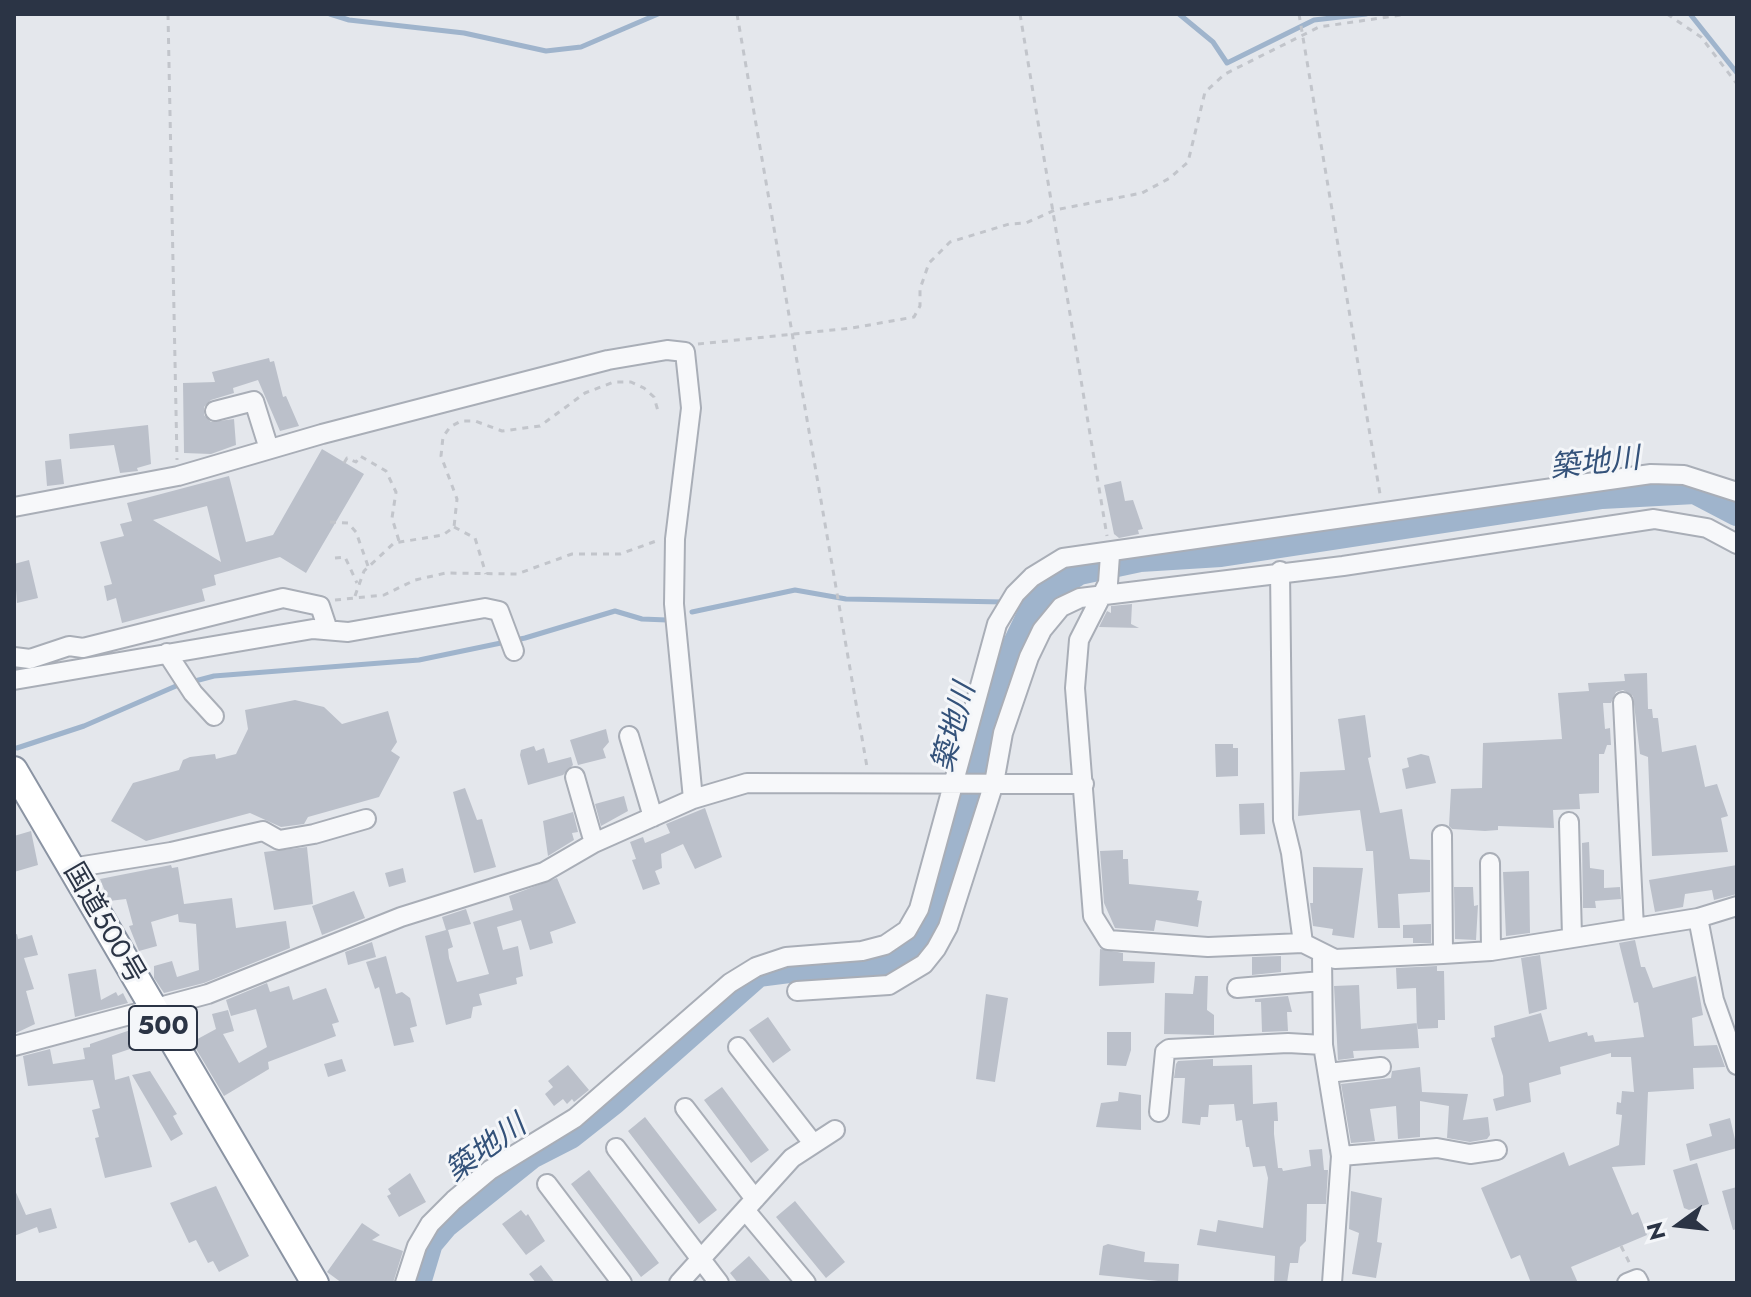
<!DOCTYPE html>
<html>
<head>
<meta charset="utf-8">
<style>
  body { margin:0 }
  #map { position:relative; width:1751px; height:1297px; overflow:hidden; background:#e4e7ec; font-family:Jost,sans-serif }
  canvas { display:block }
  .frame { position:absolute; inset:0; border:16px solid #2b3445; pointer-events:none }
  .north { position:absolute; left:1639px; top:1185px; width:80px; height:80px; -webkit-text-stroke:6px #f4f6f9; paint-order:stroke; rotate:255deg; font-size:22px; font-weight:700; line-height:32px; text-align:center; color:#2b3445 }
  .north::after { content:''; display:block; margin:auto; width:28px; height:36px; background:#2b3445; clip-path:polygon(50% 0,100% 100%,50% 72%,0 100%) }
</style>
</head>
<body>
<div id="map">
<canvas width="1751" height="1297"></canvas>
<div class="frame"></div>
<div class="north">N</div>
</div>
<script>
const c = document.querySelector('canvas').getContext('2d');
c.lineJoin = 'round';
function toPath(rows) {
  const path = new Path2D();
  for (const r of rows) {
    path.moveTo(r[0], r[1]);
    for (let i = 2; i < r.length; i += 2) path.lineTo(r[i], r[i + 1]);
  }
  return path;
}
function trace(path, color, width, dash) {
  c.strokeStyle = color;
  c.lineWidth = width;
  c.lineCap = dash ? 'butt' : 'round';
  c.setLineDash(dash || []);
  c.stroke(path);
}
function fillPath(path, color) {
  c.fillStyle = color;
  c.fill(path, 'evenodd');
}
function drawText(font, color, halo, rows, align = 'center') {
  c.font = font + ' Jost,"Noto Sans JP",sans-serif';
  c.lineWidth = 6;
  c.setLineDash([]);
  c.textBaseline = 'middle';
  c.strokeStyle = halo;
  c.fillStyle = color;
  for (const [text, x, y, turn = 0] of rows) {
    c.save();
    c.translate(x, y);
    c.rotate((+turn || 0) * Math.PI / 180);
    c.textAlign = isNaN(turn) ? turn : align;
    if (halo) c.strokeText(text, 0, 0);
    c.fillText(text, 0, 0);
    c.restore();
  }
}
trace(toPath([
  [330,14,349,20,464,33,546,51,581,47,658,14],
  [1179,14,1213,42,1227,63,1314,20,1366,14],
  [1690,14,1737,73],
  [1021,597,1049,590],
  [692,612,795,590,846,599,1004,602],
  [17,748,84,726,176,686,214,676,419,660,525,638,615,611,642,619,667,620]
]), '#9fb4cc', 5);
trace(toPath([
  [417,1283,429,1243,445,1224,531,1155,570,1135,613,1101,758,973,812,966,841,973,896,967,931,939,944,906,1008,662,1035,606,1049,590,1079,571,1140,558,1221,553,1602,495,1695,490,1737,512]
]), '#9fb4cc', 28);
fillPath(toPath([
  [269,358,270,362,274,361,283,397,286,396,299,426,280,431,258,380,233,388,234,393,211,400,204,407,204,415,211,422,234,419,236,445,211,454,184,453,183,383,215,382,212,372],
  [148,425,151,464,137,468,138,471,120,473,114,445,70,449,69,434],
  [322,449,364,474,306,573,280,557,214,575,216,585,202,589,205,601,122,623,116,598,107,601,104,586,112,584,100,542,124,536,120,524,132,521,127,503,229,476,246,542,273,535],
  [207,506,221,562,153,520],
  [61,459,64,484,47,486,45,461],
  [1121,481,1125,501,1133,500,1143,529,1138,530,1139,534,1119,538,1114,534,1104,485],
  [29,560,38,598,17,603,14,564],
  [1132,604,1131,624,1139,628,1099,627,1107,611,1111,613,1111,606],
  [1647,673,1648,709,1652,709,1653,718,1658,718,1662,752,1696,745,1705,787,1717,784,1728,816,1721,818,1728,852,1652,856,1648,757,1640,754,1633,696,1623,690,1616,692,1611,703,1603,703,1605,729,1610,728,1611,745,1607,745,1604,754,1599,754,1599,793,1579,794,1580,809,1553,810,1554,828,1498,826,1498,830,1485,831,1452,829,1449,826,1451,789,1482,788,1483,743,1562,739,1558,693,1589,691,1588,683,1625,681,1624,674],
  [295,700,324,707,342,724,388,711,397,742,391,751,400,757,379,797,308,817,304,824,281,827,250,813,146,841,111,821,133,783,179,770,183,760,190,757,215,754,216,759,236,754,248,729,245,710],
  [1365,715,1371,757,1368,758,1380,813,1402,809,1410,859,1430,860,1430,892,1398,894,1400,928,1378,928,1373,851,1366,851,1360,810,1298,816,1300,772,1345,770,1338,719],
  [606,729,609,742,603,749,606,758,578,765,570,740],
  [1215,744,1233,744,1233,748,1238,748,1238,776,1216,777],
  [534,746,536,751,544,748,548,763,571,757,573,765,563,775,528,785,520,755,521,750],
  [1421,754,1429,756,1436,783,1406,789,1402,769,1409,767,1407,758],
  [465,788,477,820,482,819,496,867,474,873,453,792],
  [624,796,628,811,601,826,595,804],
  [1264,803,1265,834,1240,835,1239,804],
  [705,808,722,857,695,869,683,844,661,854,662,868,655,871,660,884,643,890,632,860,636,859,630,842,643,837,645,843,670,833,666,824],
  [573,812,578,832,572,833,574,840,548,856,543,821],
  [31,831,38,865,14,872,14,836],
  [1589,842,1590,868,1604,870,1604,888,1620,887,1621,899,1595,901,1596,908,1583,908,1582,843],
  [307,847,313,904,274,910,264,852],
  [1123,850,1123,859,1128,859,1129,884,1199,891,1197,900,1202,901,1198,927,1156,920,1154,931,1115,928,1104,903,1100,851],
  [171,865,172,868,178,867,184,904,232,898,236,928,286,921,290,948,204,983,164,993,154,978,154,966,172,961,177,977,199,970,196,924,179,922,178,914,151,922,157,946,139,951,129,926,133,925,126,899,109,901,100,879],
  [1737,865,1737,894,1714,900,1712,890,1685,894,1683,907,1655,912,1649,880],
  [1313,867,1363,868,1354,938,1332,935,1333,929,1313,926,1310,903,1313,903],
  [403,868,406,882,389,887,385,873],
  [1529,871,1530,933,1506,936,1503,872],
  [557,878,576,923,550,932,553,943,530,950,521,920,497,927,503,950,518,946,523,976,516,978,517,984,479,994,482,1005,473,1007,471,1018,446,1025,425,936,446,930,442,917,466,909,471,924,448,930,453,947,448,949,449,958,457,982,489,974,473,922,513,910,509,896],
  [1454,887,1473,887,1474,906,1478,905,1476,940,1455,939],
  [354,891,365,918,322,935,312,906],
  [1431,924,1431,943,1413,943,1413,938,1403,938,1403,925],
  [17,934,18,939,32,935,38,955,24,958,34,989,26,991,35,1024,14,1034,14,935],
  [1635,940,1641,967,1645,967,1653,988,1696,976,1703,1015,1692,1018,1694,1046,1717,1045,1725,1067,1693,1068,1694,1089,1648,1092,1645,1165,1612,1167,1632,1215,1638,1212,1647,1235,1571,1267,1578,1283,1531,1283,1520,1255,1511,1259,1481,1188,1564,1152,1569,1166,1619,1145,1622,1115,1616,1114,1617,1102,1621,1103,1622,1091,1634,1092,1631,1057,1611,1057,1611,1053,1560,1067,1561,1074,1529,1083,1531,1102,1496,1111,1493,1099,1504,1096,1503,1076,1491,1038,1495,1037,1494,1026,1541,1013,1549,1042,1587,1032,1588,1036,1593,1035,1595,1042,1644,1037,1638,1002,1634,1003,1619,943],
  [372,942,376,957,348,965,345,952],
  [1100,949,1123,953,1123,961,1155,962,1154,983,1099,986],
  [1540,955,1547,1009,1529,1014,1521,958],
  [386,956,396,994,402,992,410,998,417,1026,410,1028,414,1042,394,1046,379,987,375,989,366,962],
  [1281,956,1281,972,1252,975,1252,957],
  [1437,966,1437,971,1444,971,1445,1020,1438,1020,1438,1028,1417,1029,1416,988,1397,989,1396,968],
  [96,969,101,1000,116,992,118,996,123,993,128,1003,75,1017,68,974],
  [1195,976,1208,976,1207,1010,1214,1015,1214,1035,1164,1034,1165,993,1193,994],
  [267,983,270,992,289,986,293,1000,326,988,339,1022,332,1024,336,1036,268,1062,269,1069,224,1096,192,1042,216,1029,212,1014,228,1010,234,1031,223,1034,239,1063,267,1047,256,1009,231,1016,226,1000],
  [1359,985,1361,1029,1417,1023,1419,1048,1353,1051,1354,1058,1338,1060,1334,986],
  [986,994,1008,998,995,1082,976,1079],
  [1288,996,1292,1012,1287,1012,1288,1031,1262,1032,1261,1002,1255,1002,1255,999],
  [768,1017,791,1050,773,1063,749,1030],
  [139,1027,144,1038,137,1041,139,1046,112,1055,115,1080,129,1076,152,1167,105,1178,95,1138,99,1137,92,1110,100,1108,93,1080,28,1086,23,1056,50,1049,53,1064,85,1059,83,1048,90,1047,90,1044],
  [1107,1032,1131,1032,1131,1050,1126,1066,1107,1065],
  [342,1059,346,1071,328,1077,324,1064],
  [1213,1059,1213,1066,1252,1065,1253,1104,1277,1102,1278,1121,1274,1121,1274,1134,1278,1168,1282,1168,1283,1171,1311,1166,1309,1150,1322,1149,1324,1170,1328,1170,1326,1204,1307,1204,1306,1241,1300,1247,1298,1263,1290,1263,1287,1283,1274,1283,1275,1256,1197,1245,1200,1229,1216,1232,1218,1220,1263,1228,1268,1178,1265,1166,1253,1167,1249,1147,1246,1147,1242,1120,1236,1121,1234,1104,1209,1105,1208,1117,1201,1117,1200,1125,1182,1123,1185,1078,1174,1078,1176,1064,1178,1061],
  [568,1065,589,1090,574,1102,572,1099,567,1104,563,1099,554,1106,545,1094,553,1087,548,1081],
  [1420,1067,1422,1092,1468,1094,1463,1120,1488,1117,1490,1135,1487,1139,1470,1142,1447,1138,1449,1106,1420,1101,1420,1137,1398,1139,1396,1106,1370,1109,1375,1141,1351,1143,1341,1084,1391,1078,1392,1071],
  [150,1071,177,1114,173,1116,183,1134,171,1141,132,1075],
  [722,1087,769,1150,751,1163,704,1100],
  [1119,1092,1141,1095,1141,1130,1096,1127,1101,1103,1118,1101],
  [645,1117,717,1210,699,1224,628,1131],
  [1730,1118,1737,1148,1690,1161,1686,1144,1712,1136,1709,1124],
  [1697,1163,1709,1204,1689,1210,1684,1208,1673,1170],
  [589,1170,659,1263,641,1277,571,1184],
  [410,1173,426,1202,399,1217,387,1196,391,1194,388,1189],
  [216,1186,249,1256,219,1272,213,1261,208,1263,196,1240,189,1243,170,1203],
  [1737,1187,1737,1229,1733,1230,1722,1191],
  [14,1188,26,1215,51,1208,57,1228,39,1233,37,1227,14,1236],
  [1351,1191,1382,1198,1377,1242,1382,1243,1376,1278,1352,1274,1359,1233,1349,1229],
  [795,1201,845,1262,826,1278,776,1217],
  [521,1210,526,1216,528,1214,545,1241,526,1255,502,1224],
  [362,1223,380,1235,372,1240,403,1251,393,1283,342,1283,327,1272],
  [1108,1244,1145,1252,1144,1262,1179,1264,1178,1283,1099,1275,1103,1246],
  [749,1256,772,1283,738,1283,730,1273],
  [541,1265,555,1283,536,1283,529,1274]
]), '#bbc0ca');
const minor = toPath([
  [215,411,254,401,269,449],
  [14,507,178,476,322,434,608,360,667,350,685,352,691,408,675,539,674,604,693,799],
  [1110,555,1108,583,1079,640,1075,688,1093,916,1108,940,1208,947,1303,943,1335,959,1443,954,1491,951,1698,918,1737,906],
  [1280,571,1283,820,1291,853,1303,943],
  [167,653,193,693,214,716],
  [14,657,30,659,69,646,83,648,283,598,320,606,328,630],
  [14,680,313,629,348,632,485,608,499,611,514,651],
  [1623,702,1634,928],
  [629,736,653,817],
  [575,777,594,843],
  [1569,822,1572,937],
  [1442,835,1443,954],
  [1490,863,1491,951],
  [71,868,171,852,263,831,279,840,314,834,366,819],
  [1698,918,1714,1000,1737,1065],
  [1322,956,1323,1045,1341,1156,1332,1283],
  [1237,988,1322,981],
  [797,991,889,985,924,964,936,949,948,927,994,783,1003,733,1029,657,1042,630,1061,607,1080,598,1343,566,1654,519,1707,528,1737,544],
  [14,1046,208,994,401,917,544,872,594,843,693,799,747,783,1084,784],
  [738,1047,812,1142],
  [1328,1073,1381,1067],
  [685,1108,755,1199],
  [1159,1112,1165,1052,1169,1049,1288,1043,1323,1045],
  [616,1148,719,1283],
  [1341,1156,1437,1148,1470,1154,1497,1150],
  [547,1184,622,1283],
  [745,1210,806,1283],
  [405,1283,417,1246,430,1224,454,1200,490,1170,575,1118,730,983,756,967,786,957,862,951,885,945,907,930,919,909,997,624,1015,594,1032,577,1063,558,1651,474,1684,475,1737,492],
  [679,1283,792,1158,835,1130],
  [1627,1283,1637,1279,1639,1283]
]);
const highway = toPath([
  [14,770,315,1283]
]);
trace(minor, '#a9aeb7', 22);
trace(highway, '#8b94a3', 30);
trace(toPath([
  [168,14,177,460],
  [737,14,867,767],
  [1020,14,1107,536],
  [1299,14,1380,494],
  [1667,14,1701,37,1737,84],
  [698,344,852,328,914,317,920,306,920,289,929,263,950,242,1009,224,1026,223,1055,210,1142,193,1170,178,1188,162,1205,92,1225,74,1319,27,1408,14],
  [344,463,347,458,356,462,360,456,386,471,396,492,392,518,399,541],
  [330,522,348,523,356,532,368,566],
  [454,527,475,538,486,574],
  [335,558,345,557,357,583],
  [355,596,364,571,394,543,443,535,454,527,457,499,441,456,443,437,450,427,461,421,475,421,502,431,540,426,585,393,614,382,631,382,644,388,654,397,658,411],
  [335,600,384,595,415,580,446,573,517,574,572,554,620,554,659,540],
  [1621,1246,1630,1264]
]), '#c2c5cb', 3, [6, 6]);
trace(minor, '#f7f8fa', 18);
trace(highway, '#fff', 26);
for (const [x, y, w] of [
  [163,1028,68]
]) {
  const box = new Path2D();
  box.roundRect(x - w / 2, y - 22, w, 44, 6);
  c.fillStyle = '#f4f6f9';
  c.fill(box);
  trace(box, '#2b3445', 2);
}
drawText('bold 26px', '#2b3445', null, [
  ["500",163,1028]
]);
drawText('28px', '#2b3445', '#f4f6f9', [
  ["国道500号",103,924,60]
]);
drawText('italic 30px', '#34527a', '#f4f6f9', [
  ["築地川",1595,465,-6],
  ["築地川",956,728,-75],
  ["築地川",487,1150,-36]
]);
</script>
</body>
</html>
